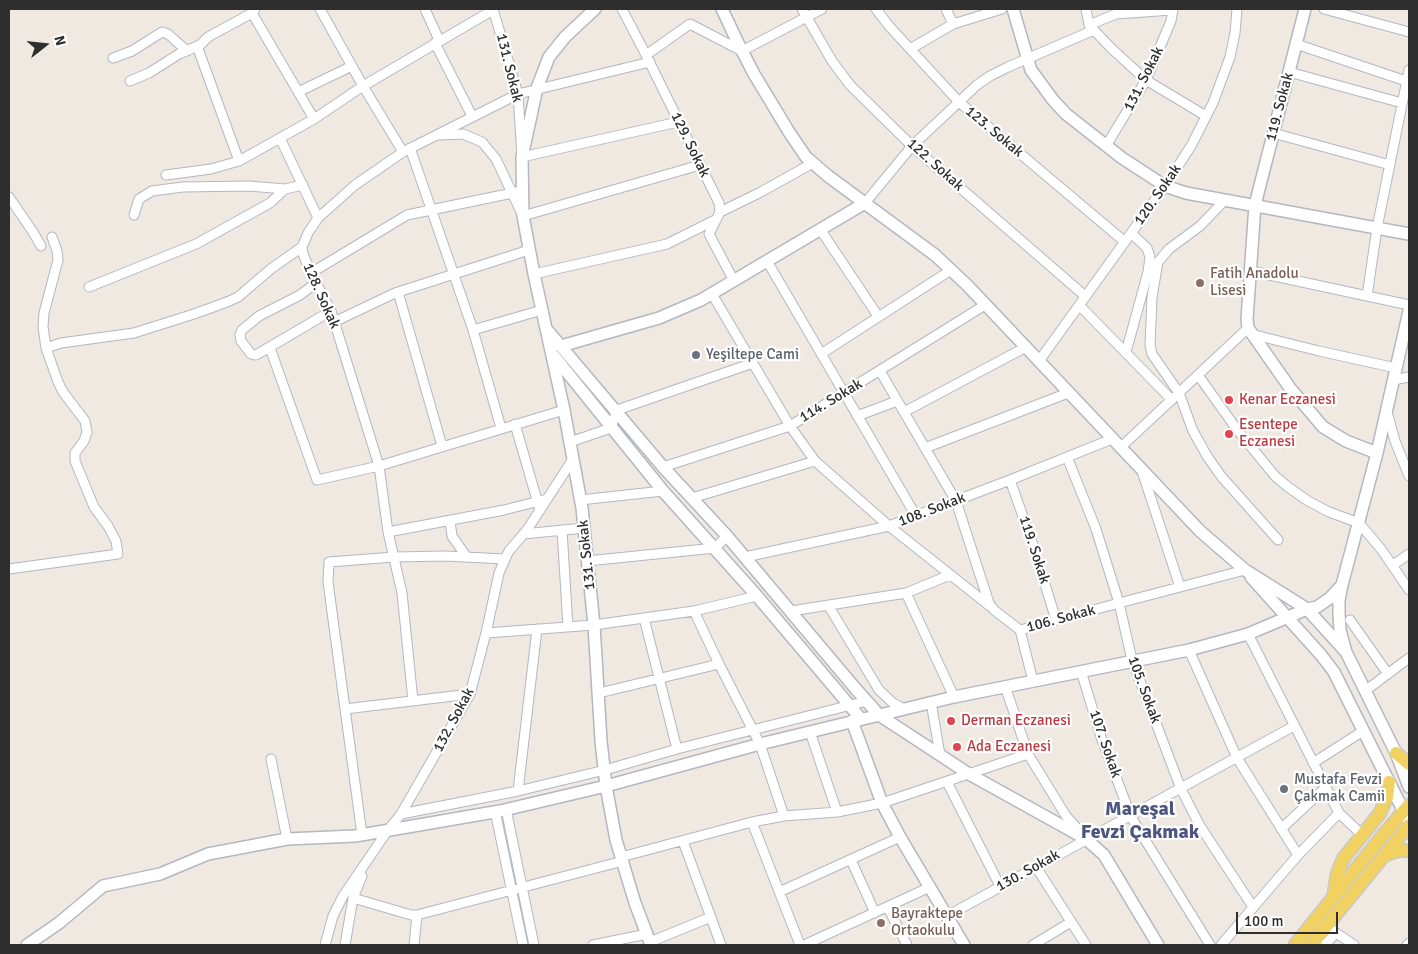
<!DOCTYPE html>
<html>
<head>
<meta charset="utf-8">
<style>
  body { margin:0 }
  #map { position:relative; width:1418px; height:954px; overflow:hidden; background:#efe9e1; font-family:Signika,sans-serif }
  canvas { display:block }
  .frame { position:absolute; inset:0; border:10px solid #2e2e2e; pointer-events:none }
  .north { position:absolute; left:20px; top:20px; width:50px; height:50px; -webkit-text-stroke:4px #fff; paint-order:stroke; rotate:74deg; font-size:14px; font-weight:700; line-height:20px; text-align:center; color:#2e2e2e }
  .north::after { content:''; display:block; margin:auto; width:18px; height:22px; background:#2e2e2e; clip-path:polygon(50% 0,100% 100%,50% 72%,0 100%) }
  .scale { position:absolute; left:1236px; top:912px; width:102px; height:22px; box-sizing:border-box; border:2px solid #2e2e2e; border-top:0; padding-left:6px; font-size:15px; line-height:18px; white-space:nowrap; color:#2e2e2e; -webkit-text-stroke:4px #fff; paint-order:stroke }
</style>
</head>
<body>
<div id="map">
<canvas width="1418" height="954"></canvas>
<div class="frame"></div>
<div class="north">N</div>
<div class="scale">100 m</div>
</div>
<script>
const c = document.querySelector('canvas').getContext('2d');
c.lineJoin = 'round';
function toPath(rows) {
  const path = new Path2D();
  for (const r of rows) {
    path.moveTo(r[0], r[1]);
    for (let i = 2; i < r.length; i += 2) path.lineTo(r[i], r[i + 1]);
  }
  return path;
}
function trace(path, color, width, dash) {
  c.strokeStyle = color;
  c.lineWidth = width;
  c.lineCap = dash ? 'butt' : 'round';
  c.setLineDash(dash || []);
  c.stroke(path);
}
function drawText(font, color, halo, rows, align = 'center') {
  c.font = font + ' Signika,sans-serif';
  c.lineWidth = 4.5;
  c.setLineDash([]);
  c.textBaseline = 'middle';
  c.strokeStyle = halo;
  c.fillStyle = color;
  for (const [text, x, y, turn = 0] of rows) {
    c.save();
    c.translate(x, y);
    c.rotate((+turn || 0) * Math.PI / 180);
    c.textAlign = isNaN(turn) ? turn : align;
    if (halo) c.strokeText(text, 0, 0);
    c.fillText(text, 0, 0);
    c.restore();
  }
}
const street = toPath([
  [425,9,439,40],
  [493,9,518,94,522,157,678,122],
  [622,9,646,55,719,203,720,212,709,234,734,281],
  [802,9,832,61,850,85,912,146,1085,296],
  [876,9,889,26,959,102,1125,242],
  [946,9,953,24],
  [1086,9,1089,25,1112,49,1146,80,1206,116],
  [1324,9,1409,32],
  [252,13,314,119],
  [1089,25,1116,14,1172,10],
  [435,43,472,116],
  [1296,44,1409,82],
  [197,46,239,161,314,119,363,86,320,9],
  [910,49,953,24,1002,9],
  [646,55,690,24,742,51,822,9],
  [113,58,132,51,162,32,168,34,187,51],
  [1289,72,1402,103],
  [130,81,149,73,179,54,200,45,208,37,252,13,255,9],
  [298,92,352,66],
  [1273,133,1390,165],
  [439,135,463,134,482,142,496,159,523,216,700,165],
  [280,138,318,218],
  [1106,146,1146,80,1171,21,1173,9],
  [410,148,473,330,501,428],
  [403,152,363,86,493,10],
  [166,175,211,169,239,161],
  [9,197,33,232,41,246],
  [1225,200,1200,226,1169,249,1158,262,1152,297,1150,345,1152,354,1179,393,1193,431,1207,456,1221,476,1278,540],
  [865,203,912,146,977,85,990,76,1008,67,1094,30],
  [720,212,759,193,813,163],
  [134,215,139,199,152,191,183,187,249,186,285,189,303,185],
  [820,229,878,316],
  [767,261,916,516],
  [1251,271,1409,305],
  [311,273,407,215,517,192],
  [534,274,667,244,715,220],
  [316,283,300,295,259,316,242,330,240,335,241,341,251,354,256,355,331,311],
  [89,287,196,244,270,203,285,189],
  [398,292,442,446],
  [712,294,790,426,815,461,889,526,991,607],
  [1367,296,1377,228,1409,70],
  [1079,305,1172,400],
  [334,322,395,293,529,250],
  [473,330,542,310],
  [1251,334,1319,351,1396,368],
  [46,348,61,343,134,333,194,314,227,302,238,297,272,268,302,247],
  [270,348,317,480,379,466,564,410],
  [1126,352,1148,272,1150,257,1147,248,1131,233],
  [821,354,951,270],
  [1039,361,1165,186,1191,146,1213,103,1230,57,1235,33,1237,9],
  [880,371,956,501,989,603,994,610,1020,630,1119,603,1245,570],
  [1198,375,1238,431,1275,476,1288,487,1308,501,1329,512,1359,523,1381,549,1409,590],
  [1393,380,1409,377],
  [904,412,1026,347],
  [1387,412,1395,441,1409,476],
  [857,416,897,401],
  [515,424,539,507],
  [570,442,611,428,617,410,753,363],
  [925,448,1068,393],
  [1120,448,1248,328],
  [1067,457,1096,529,1119,603,1132,660,1181,789,1200,826,1253,907],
  [663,467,790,426,985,305],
  [1142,471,1180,587],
  [1010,480,1032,542,1056,620],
  [692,498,815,461],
  [580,500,663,491],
  [450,521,452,536,466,556],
  [562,530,568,627],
  [388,532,504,510,547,499],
  [523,534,584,528],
  [745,557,889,526,1010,480,1112,439],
  [587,561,715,548,727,536],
  [1393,565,1409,554],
  [9,569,118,554,116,541,108,526,94,507,75,461,75,453,84,441,87,432,85,421,63,392,58,382,46,348,43,327,44,313,58,260,57,251,52,237],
  [906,593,950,575],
  [828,605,879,690,893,703,904,709],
  [694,611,719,664,760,744,784,816],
  [791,611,906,593,954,697],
  [644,618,677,749],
  [1350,620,1388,674],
  [1020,630,1033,681],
  [486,633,594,625,694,611,757,596],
  [1248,634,1339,813,1358,831],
  [1189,650,1237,758,1298,855],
  [1081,671,1101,737,1131,817,1210,945],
  [1005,686,1028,754,1066,816,1083,835],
  [1365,691,1409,658],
  [599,693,719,664],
  [413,701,402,593,388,532,379,466,331,311,311,273,303,254,302,247,308,233,318,218,355,185,403,152,518,94,650,62],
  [931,702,940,755],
  [345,709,470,694],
  [810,732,837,812],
  [271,759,287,839],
  [1313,763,1363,731],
  [947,782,1000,886],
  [518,791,537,629],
  [506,809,534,945],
  [495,811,523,945],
  [401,814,518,791,605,770,677,749,867,701],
  [752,822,800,945],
  [1281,829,1325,788],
  [362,835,334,627,328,582,329,562,394,557,445,556,505,559],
  [683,841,721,945],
  [621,857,752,822,784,816,837,812,882,803,1028,754],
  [851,860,875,913],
  [1036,867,1086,945],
  [779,892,900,837],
  [353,898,411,915,417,915,623,861],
  [888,908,907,945],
  [947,916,1294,726],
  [1326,926,1354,945],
  [650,942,711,917],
  [325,945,333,916,343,896,388,830,401,814,470,694,486,633,499,573,505,559,509,551,527,530,573,459],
  [345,945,353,898,362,876],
  [414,945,417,915],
  [593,945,647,934],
  [804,945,930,887],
  [1033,945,1071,922],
  [1221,945,1298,855,1339,813],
  [1325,945,1336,933],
  [1407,945,1409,943]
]);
const secondary = toPath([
  [595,9,565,37,549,57,537,88,522,157,523,216,534,274,564,410,582,508,594,625,601,741,606,786,616,840,635,903,651,945],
  [722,9,738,43,754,74,789,132,806,157,828,176,935,255,967,285,1200,531,1245,570,1307,609,1346,652],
  [1013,9,1031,70,1053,100,1066,114,1122,158,1165,186,1186,193,1409,234],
  [1305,9,1255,205,1247,319,1248,328,1290,388,1323,427,1346,441,1377,453],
  [1409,311,1377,453,1342,585,1339,600,1339,614,1340,630,1346,652,1396,753,1409,787],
  [548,331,663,467,727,536,855,688,879,715,969,774,1086,839,1104,855,1158,945],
  [561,346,659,318,701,300,865,203],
  [554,356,663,491,757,596,861,719],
  [1251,577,1321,655,1334,672,1407,818],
  [852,721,882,803,900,837,964,945],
  [27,945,59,923,103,886,160,874,208,854,287,839,355,836,500,811,606,786,760,744,954,697,1189,650,1248,634,1307,609,1317,607,1330,598,1342,585]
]);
const primary = toPath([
  [1396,753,1409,764],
  [1383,856,1400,850,1409,851],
  [1334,894,1337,874,1343,859,1380,813,1387,797,1389,782],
  [1295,945,1383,835,1409,805],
  [1311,945,1409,825]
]);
trace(street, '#b4b7c1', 11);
trace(secondary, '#b4b7c1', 14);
trace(primary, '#c9c9c9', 15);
trace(street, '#fff', 9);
trace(secondary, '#fff', 11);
trace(primary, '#f2d163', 12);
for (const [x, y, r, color] of [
  [1200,283,5,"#8d6e63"],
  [696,355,5,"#6b7280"],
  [1229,400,5,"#e0444e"],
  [1229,434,5,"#e0444e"],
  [951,721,5,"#e0444e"],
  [957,747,5,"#e0444e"],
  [1284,789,5,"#6b7280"],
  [881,923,5,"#8d6e63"]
]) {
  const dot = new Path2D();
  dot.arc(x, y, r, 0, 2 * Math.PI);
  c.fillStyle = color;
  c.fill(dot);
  trace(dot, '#fff', 2);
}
drawText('15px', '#2e2e2e', '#fff', [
  ["131. Sokak",509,68,76],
  ["131. Sokak",1144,79,-63],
  ["119. Sokak",1280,107,-75],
  ["123. Sokak",994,132,40],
  ["129. Sokak",690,145,64],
  ["122. Sokak",935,165,42],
  ["120. Sokak",1158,195,-55],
  ["128. Sokak",321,296,66],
  ["114. Sokak",831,401,-31],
  ["108. Sokak",932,510,-21],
  ["119. Sokak",1034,550,72],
  ["131. Sokak",587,555,-96],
  ["106. Sokak",1061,619,-15],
  ["105. Sokak",1144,690,70],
  ["132. Sokak",454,720,-62],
  ["107. Sokak",1105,744,71],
  ["130. Sokak",1028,871,-29]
]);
drawText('15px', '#785e54', '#fff', [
  ["Fatih Anadolu",1210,274],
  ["Lisesi",1210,291],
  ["Bayraktepe",891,914],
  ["Ortaokulu",891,931]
], 'left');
drawText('15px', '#5b616d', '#fff', [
  ["Yeşiltepe Cami",706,355],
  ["Mustafa Fevzi",1294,780],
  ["Çakmak Camii",1294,797]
], 'left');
drawText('15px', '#be3a42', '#fff', [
  ["Kenar Eczanesi",1239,400],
  ["Esentepe",1239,425],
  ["Eczanesi",1239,442],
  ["Derman Eczanesi",961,721],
  ["Ada Eczanesi",967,747]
], 'left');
drawText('bold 20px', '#4d5680', '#fff', [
  ["Mareşal",1140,810],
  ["Fevzi Çakmak",1140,833]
]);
</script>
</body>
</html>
